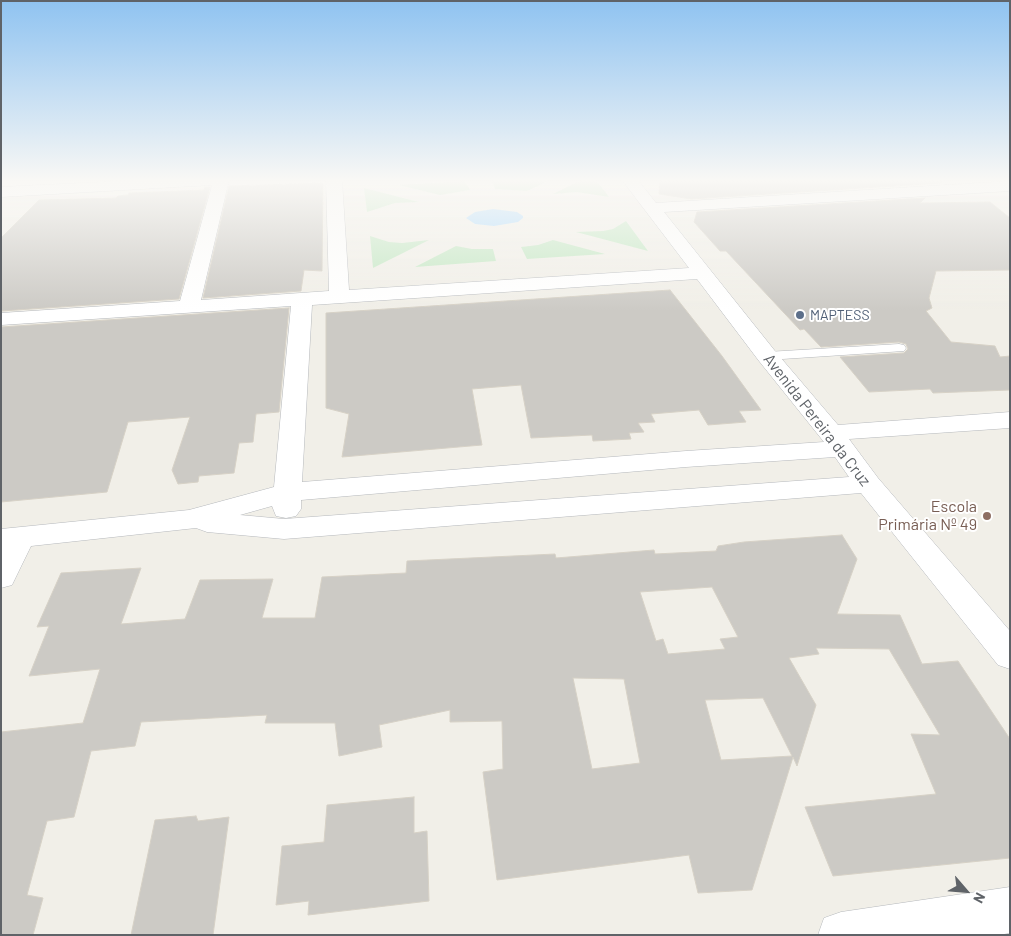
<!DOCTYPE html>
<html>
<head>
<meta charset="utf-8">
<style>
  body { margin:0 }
  #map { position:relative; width:1011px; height:936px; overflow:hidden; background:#f1efe8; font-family:Barlow,sans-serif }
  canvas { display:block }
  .frame { position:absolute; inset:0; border:2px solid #5f6368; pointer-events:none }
  .north { position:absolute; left:941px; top:866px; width:50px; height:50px; -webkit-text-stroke:4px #fff; paint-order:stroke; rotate:117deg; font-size:14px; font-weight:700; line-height:20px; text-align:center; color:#5f6368 }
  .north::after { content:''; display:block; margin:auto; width:18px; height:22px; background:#5f6368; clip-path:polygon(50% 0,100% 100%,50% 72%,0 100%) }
</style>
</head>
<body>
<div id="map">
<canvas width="1011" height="936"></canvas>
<div class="frame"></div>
<div class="north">N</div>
</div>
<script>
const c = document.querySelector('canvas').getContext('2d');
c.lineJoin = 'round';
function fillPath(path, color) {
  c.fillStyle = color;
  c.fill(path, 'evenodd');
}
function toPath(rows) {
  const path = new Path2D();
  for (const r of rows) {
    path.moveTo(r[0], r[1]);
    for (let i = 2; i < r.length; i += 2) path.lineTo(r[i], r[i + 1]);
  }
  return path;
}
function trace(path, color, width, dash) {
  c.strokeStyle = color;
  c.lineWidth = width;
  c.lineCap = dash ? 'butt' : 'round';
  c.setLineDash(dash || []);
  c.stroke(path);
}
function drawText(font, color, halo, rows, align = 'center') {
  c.font = font + ' Barlow,sans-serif';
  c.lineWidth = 4;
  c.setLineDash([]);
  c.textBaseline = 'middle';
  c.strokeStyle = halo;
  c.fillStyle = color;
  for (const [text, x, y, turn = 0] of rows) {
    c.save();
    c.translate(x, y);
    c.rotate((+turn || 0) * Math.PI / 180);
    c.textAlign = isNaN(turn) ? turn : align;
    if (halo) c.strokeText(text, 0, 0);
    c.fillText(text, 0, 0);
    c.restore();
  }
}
fillPath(toPath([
  [492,180,550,180,527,191,495,189],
  [581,180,596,180,609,197,577,192,553,194],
  [465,181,470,190,440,195,399,185],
  [364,188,419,202,395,203,367,212],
  [626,221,648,251,576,232,603,231,613,229],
  [370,236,389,242,402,243,429,240,373,268],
  [553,240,605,254,527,259,521,247,538,245],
  [456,246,472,249,493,249,496,261,415,267]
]), '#c5e8c5');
fillPath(toPath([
  [493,209,517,212,523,216,523,218,518,222,494,226,475,224,466,218,475,212]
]), '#aadaff');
const building = toPath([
  [660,180,945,180,941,183,691,199,659,194,660,180],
  [323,183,322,271,304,270,301,291,203,298,229,186,323,183],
  [205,187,210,187,179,299,1,311,1,238,39,200,116,198,118,196,128,195,129,193,204,190,205,187],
  [925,198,920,203,990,202,1010,218,1010,270,936,271,929,298,932,308,926,311,951,342,995,346,1000,357,1010,356,1010,390,933,393,930,389,869,392,840,357,904,353,908,349,906,344,899,342,821,347,804,329,800,330,726,251,720,251,694,222,697,212,925,198],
  [670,290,722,356,761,410,739,411,746,422,708,425,699,410,651,414,655,422,638,423,644,432,629,433,631,439,593,441,592,435,531,438,521,385,472,389,482,445,342,457,349,414,326,408,326,313,670,290],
  [289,308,279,412,256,414,253,442,239,443,234,473,199,476,198,482,178,484,172,470,190,417,128,422,107,492,1,502,1,327,289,308],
  [842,535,857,559,837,614,900,615,922,664,958,661,1010,739,1010,858,833,876,805,807,936,794,911,734,940,735,889,649,816,648,819,654,789,658,816,705,797,766,793,757,752,890,698,893,689,855,497,880,483,772,503,769,502,721,450,722,450,710,379,725,382,747,339,756,335,723,265,723,267,715,141,722,135,746,91,751,74,817,47,821,27,895,43,898,33,935,1,935,1,732,83,723,100,669,29,676,49,626,37,627,61,573,141,568,121,624,185,619,200,580,273,579,262,618,315,618,322,577,406,573,407,561,555,554,556,558,654,550,655,554,716,551,718,546,744,542,842,535],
  [712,587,738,637,720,639,725,649,668,654,663,639,656,641,640,592,712,587],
  [573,678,624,679,640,763,592,769,573,678],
  [763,698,792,756,721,760,705,700,763,698],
  [414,797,414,833,427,831,429,901,308,915,309,901,276,905,282,846,324,842,327,805,414,797],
  [196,816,198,821,229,817,213,935,131,935,155,820,196,816]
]);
fillPath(building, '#cccac5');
trace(building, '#d6d1c6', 1);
const service = toPath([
  [899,344,904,345,906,348,904,351,767,360,762,359,760,356,762,353,767,352,899,344]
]);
const minor = toPath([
  [140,180,229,180,201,300,329,291,326,180,342,180,349,290,689,268,622,180,638,180,656,203,1010,181,1010,191,664,212,775,351,838,425,1010,412,1010,428,849,439,878,478,1010,631,1010,669,998,665,861,493,284,539,207,532,196,528,31,546,12,585,1,588,1,529,189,510,274,487,291,306,1,325,1,313,180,301,212,185,1,197,1,187,140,180],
  [697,279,759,361,824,442,686,451,302,482,312,305,697,279],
  [835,457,849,477,284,519,240,515,272,506,276,516,286,518,296,516,301,509,301,500,686,467,835,457],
  [1010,887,1010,933,998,935,818,935,824,918,841,912,1010,887]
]);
trace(service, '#b5b8bc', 1);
trace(minor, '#b5b8bc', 1);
fillPath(service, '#fff');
fillPath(minor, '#fff');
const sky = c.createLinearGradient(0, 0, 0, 311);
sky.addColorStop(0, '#8fc3f1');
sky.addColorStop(0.58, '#f9f8f5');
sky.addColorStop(1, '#f9f8f500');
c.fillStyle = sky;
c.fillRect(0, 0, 1011, 311);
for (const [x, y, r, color] of [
  [800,315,5,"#5c6f8a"],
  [987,516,5,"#8d6e63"]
]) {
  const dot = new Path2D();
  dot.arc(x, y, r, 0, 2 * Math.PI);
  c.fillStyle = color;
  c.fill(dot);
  trace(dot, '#fff', 2);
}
drawText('14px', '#4e5e75', '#fff', [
  ["MAPTESS",810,315]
], 'left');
drawText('16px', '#5f6368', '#fff', [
  ["Avenida Pereira da Cruz",817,420,52]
]);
drawText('16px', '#785e54', '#fff', [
  ["Escola",977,507],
  ["Primária Nº 49",977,525]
], 'right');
</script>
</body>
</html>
